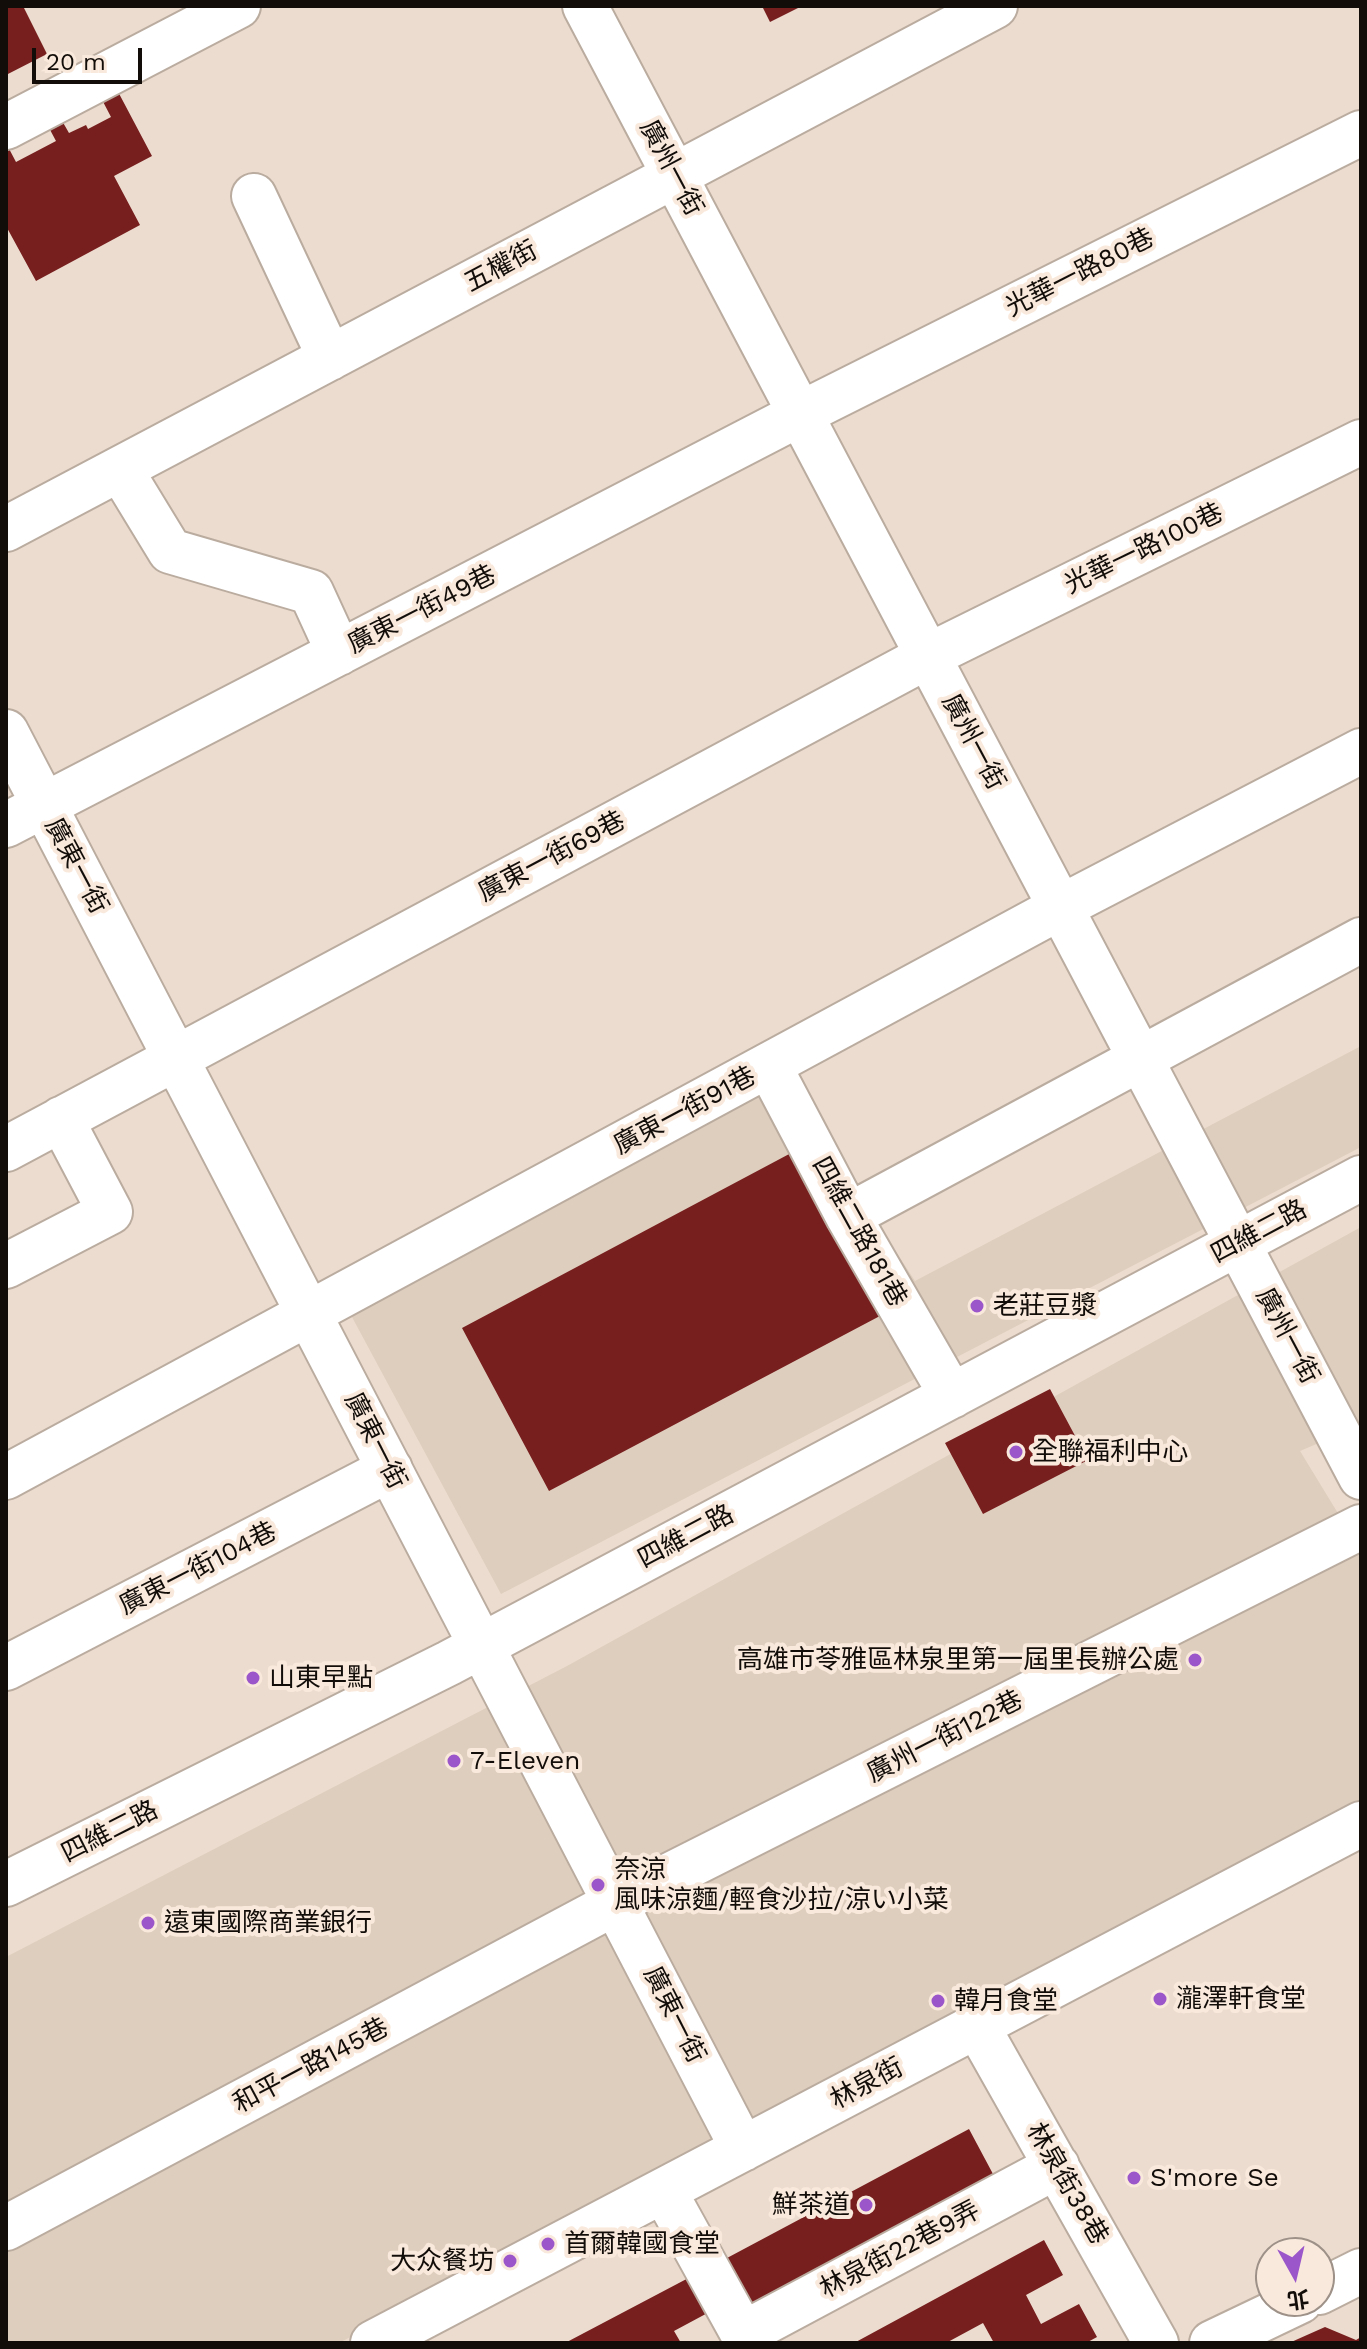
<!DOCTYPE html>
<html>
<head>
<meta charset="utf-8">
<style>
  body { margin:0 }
  #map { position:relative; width:1367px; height:2349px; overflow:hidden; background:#ecdccf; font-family:"Work Sans","Noto Sans TC",sans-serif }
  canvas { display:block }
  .frame { position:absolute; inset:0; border:8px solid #120d09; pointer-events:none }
  .north { position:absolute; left:1255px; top:2237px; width:80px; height:80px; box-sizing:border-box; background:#f9e9dc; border:2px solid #9d9188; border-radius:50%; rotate:172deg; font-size:22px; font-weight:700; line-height:32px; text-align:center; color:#120d09 }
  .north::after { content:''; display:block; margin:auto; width:28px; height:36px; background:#9b56ca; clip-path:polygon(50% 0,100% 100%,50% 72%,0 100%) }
  .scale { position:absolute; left:32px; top:48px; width:110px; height:36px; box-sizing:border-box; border:4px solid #120d09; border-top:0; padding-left:10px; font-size:24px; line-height:28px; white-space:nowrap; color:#120d09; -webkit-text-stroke:6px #f9e9dc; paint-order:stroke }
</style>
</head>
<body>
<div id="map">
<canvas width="1367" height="2349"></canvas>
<div class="frame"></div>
<div class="north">北</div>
<div class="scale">20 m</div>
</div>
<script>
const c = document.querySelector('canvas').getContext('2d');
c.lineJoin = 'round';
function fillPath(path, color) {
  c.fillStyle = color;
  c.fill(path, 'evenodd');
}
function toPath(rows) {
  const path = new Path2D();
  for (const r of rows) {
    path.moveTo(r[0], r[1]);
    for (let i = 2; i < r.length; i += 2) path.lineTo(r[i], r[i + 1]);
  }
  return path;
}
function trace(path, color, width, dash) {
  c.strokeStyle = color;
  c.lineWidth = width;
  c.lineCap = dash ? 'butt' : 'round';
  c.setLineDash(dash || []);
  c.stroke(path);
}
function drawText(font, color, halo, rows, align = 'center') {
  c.font = font + ' "Work Sans","Noto Sans TC","Noto Sans JP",sans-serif';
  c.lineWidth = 8;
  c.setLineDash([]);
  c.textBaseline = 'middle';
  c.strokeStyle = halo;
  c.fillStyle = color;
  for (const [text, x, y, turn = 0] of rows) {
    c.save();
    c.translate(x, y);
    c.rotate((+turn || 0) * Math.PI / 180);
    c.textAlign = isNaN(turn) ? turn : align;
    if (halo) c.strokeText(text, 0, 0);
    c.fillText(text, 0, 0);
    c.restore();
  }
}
fillPath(toPath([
  [1361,1046,1361,1147,501,1594,331,1278,763,1047,915,1281],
  [1361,1227,1361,1425,1300,1451,1361,1551,1361,1804,339,2343,6,2343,6,1957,567,1666]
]), '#decebd');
fillPath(toPath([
  [6,6,23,6,47,54,6,75],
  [762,6,802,6,770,22],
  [115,86,152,156,114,176,140,225,36,281,6,226,6,143,16,162,56,141,48,126,61,119,69,133,86,125,88,129,111,117,99,94],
  [808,1144,895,1308,549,1491,462,1328],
  [1050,1389,1088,1460,983,1514,945,1443],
  [969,2129,993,2174,752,2303,727,2258],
  [1044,2240,1063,2275,1026,2295,1041,2324,1079,2304,1097,2337,1086,2343,994,2343,983,2323,946,2343,854,2343],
  [696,2274,715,2309,674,2331,681,2343,565,2343],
  [1325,2327,1356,2340,1361,2337,1361,2343,1289,2343]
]), '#771f1f');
const minor = toPath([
  [585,6,1361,1477],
  [6,127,238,6],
  [254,196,330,358],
  [120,469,170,551,311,592,339,653],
  [6,529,995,6],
  [6,732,743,2149],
  [6,825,800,414,1361,133],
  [769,1066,848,1216,952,1396],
  [6,1149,928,656,1361,442],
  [848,1216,1361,940],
  [6,1266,110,1212,61,1119],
  [6,1477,1061,907,1361,751],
  [6,1668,390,1469],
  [6,1884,449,1663,1361,1178],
  [977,2026,1156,2343],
  [664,2191,748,2343],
  [6,2228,615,1903,1361,1527],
  [1319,2292,1361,2271],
  [743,2334,1057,2166],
  [373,2343,1361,1824],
  [1212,2343,1300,2301]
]);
trace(minor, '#bbaca0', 48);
trace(minor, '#fff', 44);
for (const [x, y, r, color] of [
  [977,1306,8,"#9b56ca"],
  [1016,1452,8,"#9b56ca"],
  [1195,1660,8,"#9b56ca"],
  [253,1678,8,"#9b56ca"],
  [454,1761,8,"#9b56ca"],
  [598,1885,8,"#9b56ca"],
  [148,1923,8,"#9b56ca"],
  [1160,1999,8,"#9b56ca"],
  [938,2001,8,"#9b56ca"],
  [1134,2178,8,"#9b56ca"],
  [866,2205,8,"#9b56ca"],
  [548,2244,8,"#9b56ca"],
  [510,2261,8,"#9b56ca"]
]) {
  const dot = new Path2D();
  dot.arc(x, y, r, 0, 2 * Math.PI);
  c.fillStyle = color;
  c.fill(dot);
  trace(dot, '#f9e9dc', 3);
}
drawText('26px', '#120d09', '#f9e9dc', [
  ["廣州一街",671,168,62],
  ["五權街",501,267,-28],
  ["光華一路80巷",1080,273,-27],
  ["光華一路100巷",1144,549,-26],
  ["廣東一街49巷",422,610,-27],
  ["廣州一街",973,742,62],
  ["廣東一街69巷",552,857,-28],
  ["廣東一街",76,866,62],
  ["廣東一街91巷",685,1111,-28],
  ["四維二路181巷",859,1232,61],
  ["四維二路",1259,1232,-28],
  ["廣州一街",1287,1336,62],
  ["廣東一街",375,1441,63],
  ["四維二路",686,1537,-28],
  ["廣東一街104巷",198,1569,-27],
  ["廣州一街122巷",945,1737,-27],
  ["四維二路",110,1832,-27],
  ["廣東一街",674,2015,63],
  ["和平一路145巷",311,2066,-28],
  ["林泉街",867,2084,-28],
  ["林泉街38巷",1067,2184,60],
  ["林泉街22巷9弄",900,2250,-28]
]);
drawText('26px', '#120d09', '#f9e9dc', [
  ["老莊豆漿",993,1306],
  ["全聯福利中心",1032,1452],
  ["高雄市苓雅區林泉里第一屆里長辦公處",1179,1660,"right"],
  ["山東早點",269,1678],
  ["7-Eleven",470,1761],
  ["奈涼",614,1870],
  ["風味涼麵/輕食沙拉/涼い小菜",614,1900],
  ["遠東國際商業銀行",164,1923],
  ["瀧澤軒食堂",1176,1999],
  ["韓月食堂",954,2001],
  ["S'more Se",1150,2178],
  ["鮮茶道",850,2205,"right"],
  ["首爾韓國食堂",564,2244],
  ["大众餐坊",494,2261,"right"]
], 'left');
</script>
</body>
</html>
